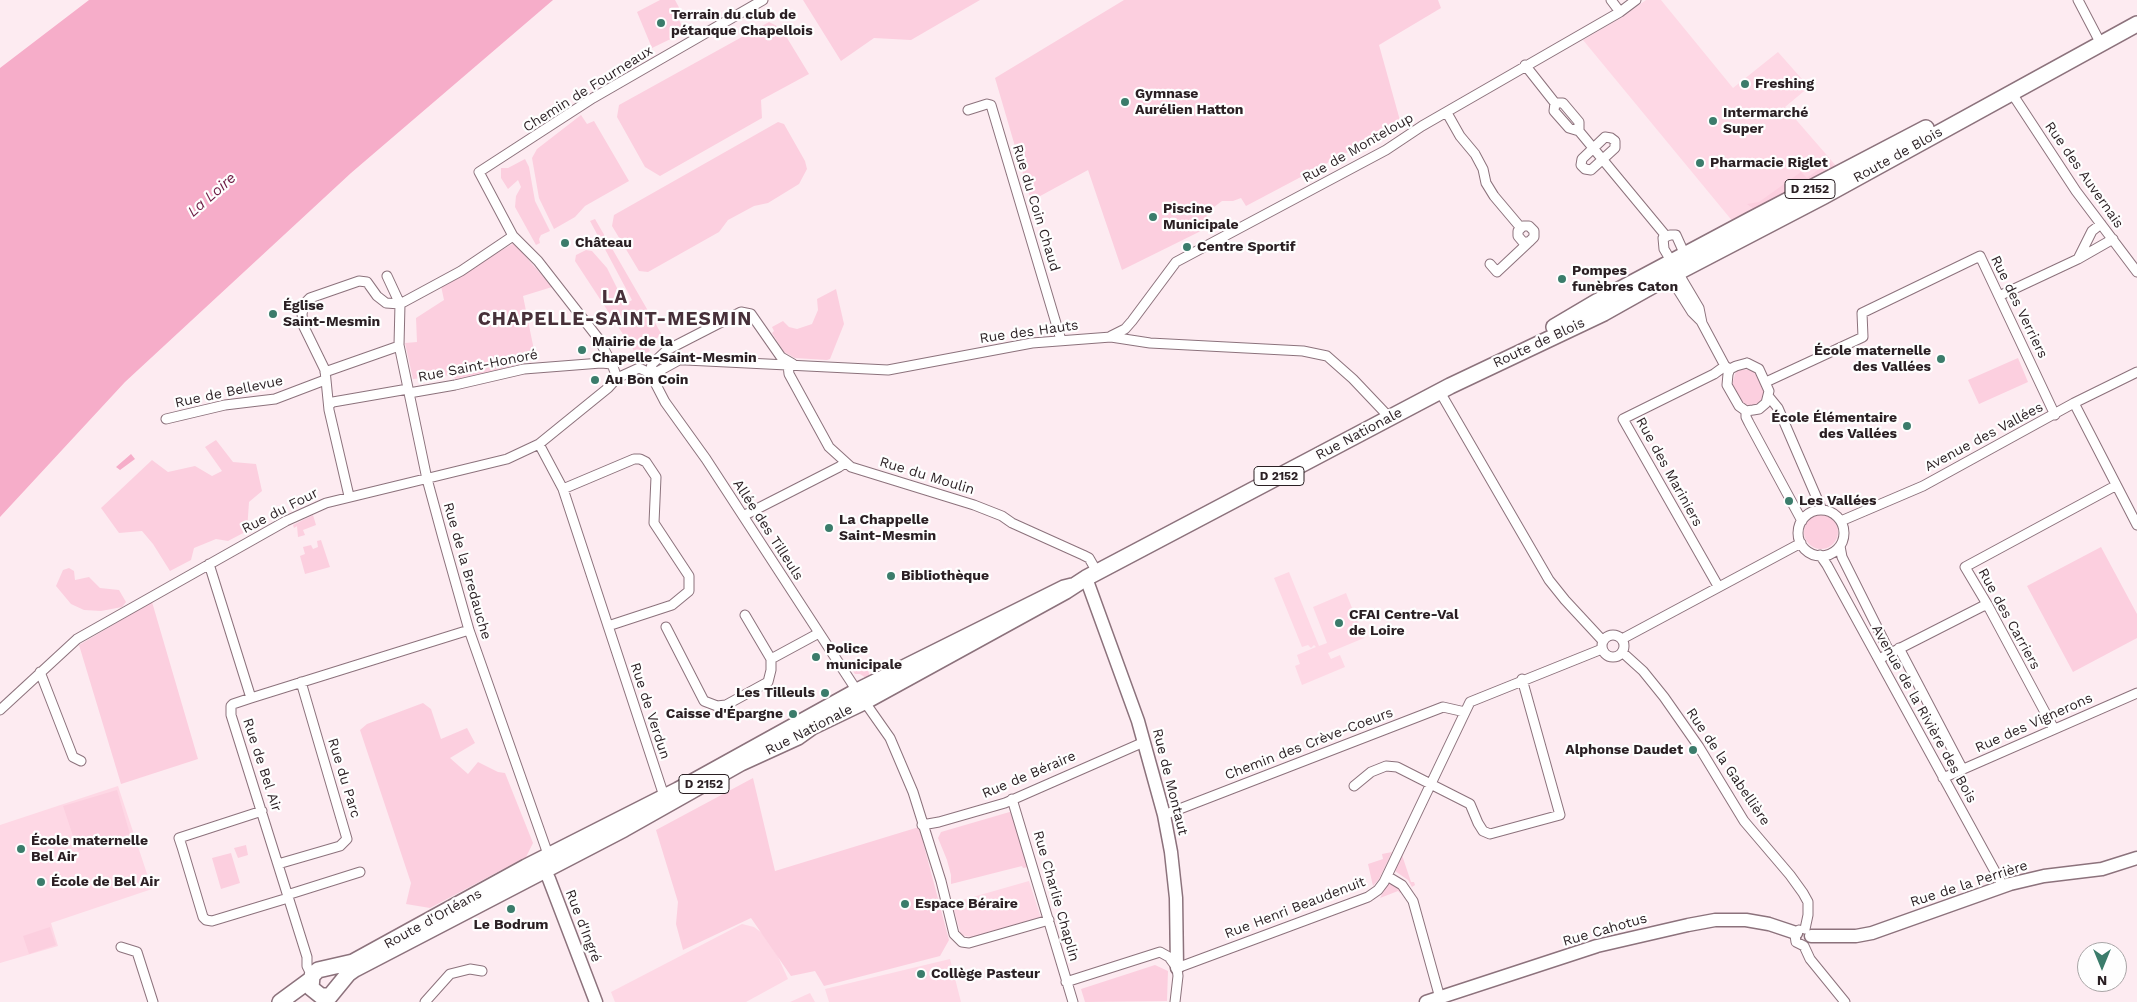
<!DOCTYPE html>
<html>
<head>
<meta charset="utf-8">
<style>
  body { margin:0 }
  #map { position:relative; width:2137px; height:1002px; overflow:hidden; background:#fdebf1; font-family:"Work Sans",sans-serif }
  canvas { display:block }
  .north { position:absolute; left:2077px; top:942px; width:50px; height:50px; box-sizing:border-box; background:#fefefe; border:1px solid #a9a5a6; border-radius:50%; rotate:180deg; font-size:14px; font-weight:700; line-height:20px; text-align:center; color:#2a1f23 }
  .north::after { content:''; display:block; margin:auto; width:18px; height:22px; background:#3b7c6b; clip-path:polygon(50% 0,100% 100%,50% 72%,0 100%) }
</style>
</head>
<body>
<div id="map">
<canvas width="2137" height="1002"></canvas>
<div class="north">N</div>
</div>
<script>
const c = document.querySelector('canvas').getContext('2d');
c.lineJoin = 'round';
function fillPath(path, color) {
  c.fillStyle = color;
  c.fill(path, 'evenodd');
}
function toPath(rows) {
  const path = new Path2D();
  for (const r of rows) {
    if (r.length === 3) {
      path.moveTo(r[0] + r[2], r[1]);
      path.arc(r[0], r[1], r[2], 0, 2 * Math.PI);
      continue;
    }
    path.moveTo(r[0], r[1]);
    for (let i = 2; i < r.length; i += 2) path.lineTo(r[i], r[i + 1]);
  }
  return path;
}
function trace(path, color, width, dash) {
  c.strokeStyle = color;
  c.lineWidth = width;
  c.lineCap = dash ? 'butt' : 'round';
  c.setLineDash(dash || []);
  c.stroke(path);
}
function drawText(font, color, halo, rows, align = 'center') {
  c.font = font + ' "Work Sans",sans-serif';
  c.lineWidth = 4.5;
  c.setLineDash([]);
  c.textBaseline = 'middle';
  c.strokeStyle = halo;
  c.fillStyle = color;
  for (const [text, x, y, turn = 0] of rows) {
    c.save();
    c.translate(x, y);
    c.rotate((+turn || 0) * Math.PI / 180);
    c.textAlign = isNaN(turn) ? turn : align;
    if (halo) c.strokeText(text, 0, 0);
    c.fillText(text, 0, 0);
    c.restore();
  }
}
fillPath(toPath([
  [1646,0,1661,0,1733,88,1778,52,1809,87,1785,107,1838,168,1734,223,1583,40,1624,16],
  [1289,572,1319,646,1327,643,1313,607,1346,593,1364,638,1328,653,1331,659,1340,655,1345,667,1302,685,1295,666,1300,664,1297,655,1316,647,1314,645,1311,648,1308,645,1302,647,1274,578],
  [118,786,152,889,51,923,58,946,0,963,0,825],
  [1029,881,1041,918,975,938,961,935,952,903],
  [742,924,754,927,770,939,788,979,746,1002,615,1002,611,992],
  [950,959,961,1002,829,1002,825,989],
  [810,993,815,1002,790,1002]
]), '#fed8e5');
fillPath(toPath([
  [660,0,675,0,682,13,677,16,685,32,652,48,637,12],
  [803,0,980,0,911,40,874,38,841,61],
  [1124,0,1438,0,1441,8,1379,45,1401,124,1246,206,1241,198,1233,201,1222,201,1206,213,1209,227,1122,270,1088,170,1031,201,995,78],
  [769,22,781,28,809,74,761,100,762,118,660,176,645,167,617,117,619,105],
  [581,115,587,124,594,121,629,181,585,206,575,217,554,229,539,198,532,158,537,149],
  [778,122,784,124,805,161,807,169,799,184,768,203,754,206,728,220,719,232,648,272,639,271,612,226,614,215],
  [1825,156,1835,168,1755,210,1747,204,1759,202,1801,172,1807,178,1823,166,1820,159],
  [525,159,529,167,535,201,550,231,541,235,539,239,540,243,536,245,515,207,516,196,521,187,518,180,508,189,501,178,501,168,508,168],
  [595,219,662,335,646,344,650,351,638,357,575,261,576,255,586,250,592,251,607,268,625,304,632,300,590,221],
  [514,243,552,287,523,296,535,355,528,362,456,381,453,375,413,379,405,343,417,342,416,318,444,300,441,286],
  [836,289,844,324,830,359,827,360,795,358,784,352,772,333,774,331,772,327,783,321,789,327,797,329,812,324,818,310,817,299],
  [2018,358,2028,382,1979,404,1968,380],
  [1743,369,1754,371,1764,390,1765,396,1762,401,1754,406,1743,404,1732,385,1735,374,1738,370],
  [216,440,233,462,256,464,262,491,249,502,247,531,228,541,216,539,194,548,191,560,170,571,153,544,142,531,119,533,101,508,152,460,168,472,195,466,212,476,222,471,205,447],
  [1821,532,17],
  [313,515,316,525,303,530,305,535,298,537,297,526,294,528,293,525],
  [321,540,330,567,305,574,300,556,305,554,303,547,311,545,313,549,318,547,317,541],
  [2101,547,2137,614,2137,638,2073,672,2027,586],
  [69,568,74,571,75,580,89,577,100,588,119,590,126,602,122,607,101,611,84,610,71,604,56,586,63,570],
  [152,602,198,759,121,784,79,645],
  [865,663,870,676,866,678,860,674,855,674,851,668],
  [423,703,431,709,441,739,467,728,475,743,450,758,468,774,478,762,498,772,505,773,533,843,526,857,430,908,406,904,411,883,360,730,367,724],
  [753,778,775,871,919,827,949,940,940,956,824,986,815,971,791,976,751,918,683,950,676,924,678,902,656,830],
  [117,790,130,834,78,851,63,806],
  [1013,811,1029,867,1023,868,1022,866,951,884,951,875,947,860,938,838,941,832],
  [246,845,248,855,238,858,234,848],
  [1392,852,1379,879,1373,886,1368,864,1383,859,1382,854],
  [231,853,240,883,221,889,212,858],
  [1402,855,1411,882,1414,882,1415,885,1412,887,1408,880,1395,871],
  [1390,880,1402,892,1400,893,1398,891,1380,898],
  [50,927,56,945,29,954,23,936],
  [1155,965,1168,971,1167,1001,1085,1002,1081,989]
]), '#fccfdf');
fillPath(toPath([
  [89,0,553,0,351,173,125,382,0,517,0,68],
  [131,454,135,459,120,470,116,467]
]), '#f6adc9');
const street = toPath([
  [1611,0,1620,12],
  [2078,0,2101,44],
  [1525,65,1555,103],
  [2011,92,2076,191,2137,272],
  [968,110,987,104,991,105,1061,340],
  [1447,113,1460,136,1475,154,1483,169,1486,183,1494,196,1521,228],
  [1579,131,1569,128,1554,111,1555,103,1563,103,1579,122,1579,131,1666,236],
  [1605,137,1611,138,1615,141,1615,148,1591,170,1585,169,1581,165,1582,159,1605,137],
  [1685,255,1676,235,1670,235,1663,238,1664,249,1699,308,1702,323,1725,366,1730,369],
  [2078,259,2092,231,2101,224],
  [1490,264,1497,272,1529,242,1523,242,1518,236,1518,231,1523,226,1529,226,1534,231,1534,237,1529,242],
  [387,276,400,304,399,345,427,479,443,538,469,630,550,860],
  [1670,277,1692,312,1701,321],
  [1999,296,2078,259,2113,239],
  [1111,336,1125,329,1132,321,1176,262,1386,150,1422,126,1620,12,1636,0],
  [1747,363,1759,369,1769,391,1766,403,1759,409,1753,410,1746,411,1739,406,1727,385,1728,374,1730,369,1736,366,1747,363],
  [788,365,789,374,829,447,851,467,974,505,1002,516,1012,523,1083,555,1089,558,1097,572],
  [325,372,399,346],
  [650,373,659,371,679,360,686,360,888,370,1032,343,1111,337,1150,343,1303,351,1327,356,1353,379,1390,418],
  [650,373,665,402,706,459,857,691,890,738,913,792,941,881,954,934,962,942,969,943,1049,920],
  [650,373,652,364,667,350,741,312,751,314,781,357,793,364],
  [617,378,612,364,598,338,538,261,513,236,479,172,593,98,763,0],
  [1766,382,1863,337,1862,313,1980,256,2055,415],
  [1440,392,1549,580,1565,600,1603,641],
  [409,393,455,385,524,369,601,363,612,364],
  [1769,397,1778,408,1822,510],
  [2074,403,2137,525],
  [329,405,333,402,408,389],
  [1746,411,1746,417,1749,423,1802,521],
  [166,419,225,405,275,399,325,380],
  [539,444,563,489,665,799],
  [563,489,634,459,640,459,646,462,656,477,654,523,689,576,689,591,672,605,608,626],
  [349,496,329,410,325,370,303,325,302,314,304,304,310,298,359,281,367,282,377,296,386,303,400,304,461,271,513,236],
  [1821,533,23],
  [743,516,839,467,845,463],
  [1841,521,1923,486,2074,403,2137,372],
  [1840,546,1842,557,1890,653],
  [1820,555,1827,565,2003,886],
  [209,564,251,698],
  [1718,586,1623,419,1714,374,1725,366],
  [745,615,771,659,819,633],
  [666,627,704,701,717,706,726,705,768,682,771,670,771,659],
  [1613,646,11],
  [1622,639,1801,543],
  [1899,648,1962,768],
  [1622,652,1643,671,1664,697,1699,747,1744,821,1790,875,1803,893,1808,902,1808,915,1805,929],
  [1879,659,1987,604],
  [40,672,73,757,81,761],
  [0,710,77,639,286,521,326,503,507,459,539,444,608,388,617,378,639,368,650,373],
  [2054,729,1987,604,1965,567,2115,486],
  [1943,778,2137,693],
  [1354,786,1371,772,1386,766,1397,767,1470,804,1478,823,1483,831,1490,834,1560,815,1522,679],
  [1012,799,1073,1002],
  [262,811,179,838,182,847,203,917,206,920,212,921,288,898],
  [1164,815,1443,707,1465,712],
  [922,825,939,822,1005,803,1144,742],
  [278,864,340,846,347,839,301,682],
  [1387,876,1402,885,1413,901,1440,998],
  [287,895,360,872],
  [1799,930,1795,935,1796,942,1804,946,1810,959,1845,1002],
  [121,947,137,952,153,1002],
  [1177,968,1368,897,1378,890,1384,882,1470,702,1602,649],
  [312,976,307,966,307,957,231,715,231,706,233,704,251,698,469,630],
  [1066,982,1160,952,1169,957,1177,968,1178,976,1175,1002],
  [425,1002,450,974,470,969,482,971]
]);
const secondary = toPath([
  [1086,578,1138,721,1164,815,1171,852,1176,898,1177,968],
  [541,863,549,879,596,1002],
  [1811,936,1856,936,1872,933,2010,884,2044,876,2102,869,2137,858],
  [1426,1002,1597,946,1688,925,1715,920,1746,920,1769,924,1796,933]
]);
const primary = toPath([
  [1554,327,1598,301,1750,220,1926,128],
  [1072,586,1064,588,857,691,678,790,526,867,353,962,318,970,312,976,311,988,321,996,330,996,348,974,355,969,624,829,741,763,798,737,812,727,864,702,1066,591,1086,578,1450,386,1604,313,1661,281,1824,196,2137,24],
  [280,1002,310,980]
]);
trace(street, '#8c727c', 11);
trace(secondary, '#8c727c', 15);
trace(primary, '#8c727c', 18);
trace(street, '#fff', 9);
trace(secondary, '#fff', 12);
trace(primary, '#fff', 15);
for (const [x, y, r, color] of [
  [661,23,5,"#3b7c6b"],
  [1745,84,5,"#3b7c6b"],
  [1125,102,5,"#3b7c6b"],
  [1713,121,5,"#3b7c6b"],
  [1700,163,5,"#3b7c6b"],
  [1153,217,5,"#3b7c6b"],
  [565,243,5,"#3b7c6b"],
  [1187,247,5,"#3b7c6b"],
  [1562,279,5,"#3b7c6b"],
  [273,314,5,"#3b7c6b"],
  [582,350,5,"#3b7c6b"],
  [1941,359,5,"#3b7c6b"],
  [595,380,5,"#3b7c6b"],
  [1907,426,5,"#3b7c6b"],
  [1789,501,5,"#3b7c6b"],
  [829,528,5,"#3b7c6b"],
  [891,576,5,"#3b7c6b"],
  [1339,623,5,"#3b7c6b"],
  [816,657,5,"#3b7c6b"],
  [825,693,5,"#3b7c6b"],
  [793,714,5,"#3b7c6b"],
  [1693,750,5,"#3b7c6b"],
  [21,849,5,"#3b7c6b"],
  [41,882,5,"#3b7c6b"],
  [905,904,5,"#3b7c6b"],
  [511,909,5,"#3b7c6b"],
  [921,974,5,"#3b7c6b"]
]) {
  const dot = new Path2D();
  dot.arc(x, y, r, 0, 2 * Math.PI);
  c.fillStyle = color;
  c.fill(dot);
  trace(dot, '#fefefe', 2);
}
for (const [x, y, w] of [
  [1810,189,50],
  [1279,476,50],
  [704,784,50]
]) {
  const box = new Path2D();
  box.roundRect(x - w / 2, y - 9.5, w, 19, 4);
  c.fillStyle = '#fefefe';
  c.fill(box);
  trace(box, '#2a1f23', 1);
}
drawText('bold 12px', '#2a1f23', null, [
  ["D 2152",1810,189],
  ["D 2152",1279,476],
  ["D 2152",704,784]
]);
drawText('bold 14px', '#2a1f23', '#fefefe', [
  ["Terrain du club de",671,15],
  ["pétanque Chapellois",671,31],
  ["Freshing",1755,84],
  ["Gymnase",1135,94],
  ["Aurélien Hatton",1135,110],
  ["Intermarché",1723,113],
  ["Super",1723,129],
  ["Pharmacie Riglet",1710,163],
  ["Piscine",1163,209],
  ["Municipale",1163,225],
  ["Château",575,243],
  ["Centre Sportif",1197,247],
  ["Pompes",1572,271],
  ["funèbres Caton",1572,287],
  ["Église",283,306],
  ["Saint-Mesmin",283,322],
  ["Mairie de la",592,342],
  ["Chapelle-Saint-Mesmin",592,358],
  ["École maternelle",1931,351,"right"],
  ["des Vallées",1931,367,"right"],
  ["Au Bon Coin",605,380],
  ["École Élémentaire",1897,418,"right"],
  ["des Vallées",1897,434,"right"],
  ["Les Vallées",1799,501],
  ["La Chappelle",839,520],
  ["Saint-Mesmin",839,536],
  ["Bibliothèque",901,576],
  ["CFAI Centre-Val",1349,615],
  ["de Loire",1349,631],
  ["Police",826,649],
  ["municipale",826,665],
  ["Les Tilleuls",815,693,"right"],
  ["Caisse d'Épargne",783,714,"right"],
  ["Alphonse Daudet",1683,750,"right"],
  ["École maternelle",31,841],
  ["Bel Air",31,857],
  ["École de Bel Air",51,882],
  ["Espace Béraire",915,904],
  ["Le Bodrum",511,925,"center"],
  ["Collège Pasteur",931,974]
], 'left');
drawText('14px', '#2a1f23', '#fefefe', [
  ["Chemin de Fourneaux",588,89,-32],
  ["Rue de Monteloup",1358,148,-30],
  ["Route de Blois",1898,155,-29],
  ["Rue des Auvernais",2084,175,55],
  ["Rue du Coin Chaud",1036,208,73],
  ["Rue des Verriers",2019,307,64],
  ["Rue des Hauts",1029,332,-8],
  ["Route de Blois",1539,343,-25],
  ["Rue Saint-Honoré",478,366,-11],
  ["Rue de Bellevue",229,392,-12],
  ["Rue Nationale",1359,434,-28],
  ["Avenue des Vallées",1984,437,-28],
  ["Rue des Mariniers",1669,472,61],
  ["Rue du Moulin",927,476,17],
  ["Rue du Four",280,511,-27],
  ["Allée des Tilleuls",768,530,57],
  ["Rue de la Bredauche",467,571,74],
  ["Rue des Carriers",2009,619,61],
  ["Rue de Verdun",650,711,72],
  ["Avenue de la Rivière des Bois",1924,714,61],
  ["Rue des Vignerons",2034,723,-24],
  ["Rue Nationale",809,730,-27],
  ["Chemin des Crève-Coeurs",1309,744,-21],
  ["Rue de Bel Air",262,765,72],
  ["Rue de la Gabellière",1728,767,56],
  ["Rue de Béraire",1029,775,-23],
  ["Rue du Parc",344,778,73],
  ["Rue de Montaut",1170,782,76],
  ["Rue de la Perrière",1969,884,-18],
  ["Rue Charlie Chaplin",1056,896,74],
  ["Rue Henri Beaudenuit",1295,908,-21],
  ["Route d'Orléans",433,919,-29],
  ["Rue d'Ingré",583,926,69],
  ["Rue Cahotus",1605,930,-16]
]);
drawText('italic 15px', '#6d1c44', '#fefefe', [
  ["La Loire",212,195,-41]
]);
c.letterSpacing = '1px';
drawText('bold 19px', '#473039', '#fefefe', [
  ["LA",615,297],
  ["CHAPELLE-SAINT-MESMIN",615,319]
]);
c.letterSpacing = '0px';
</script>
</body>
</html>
